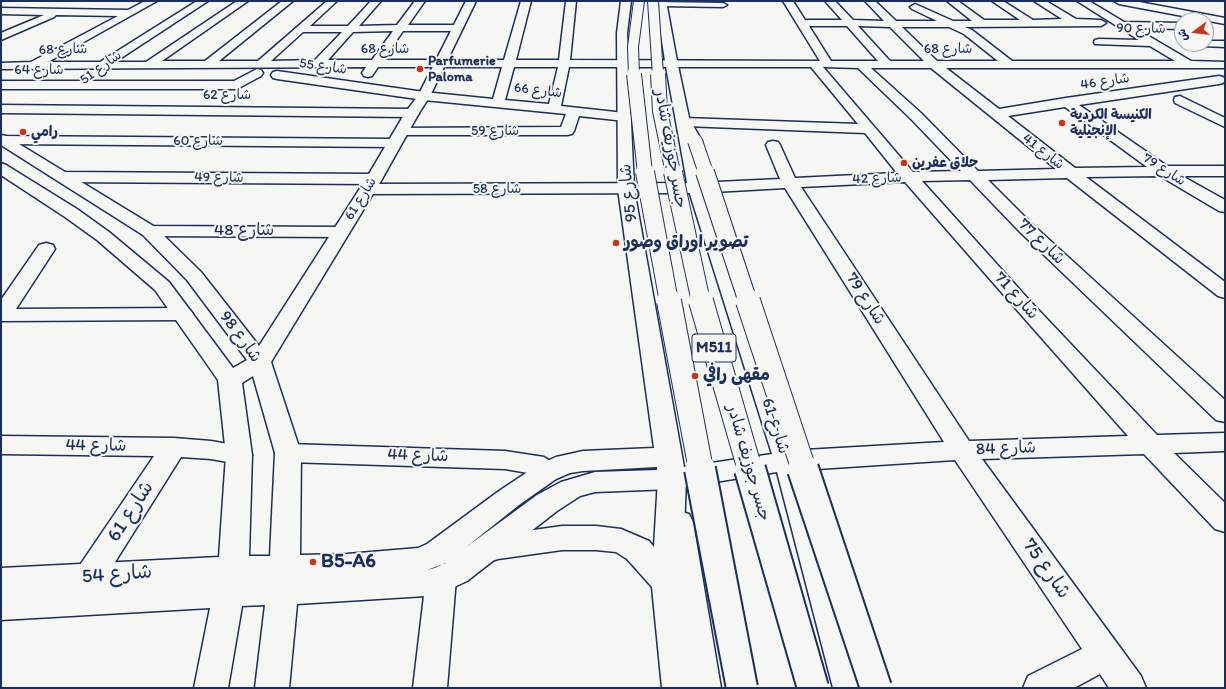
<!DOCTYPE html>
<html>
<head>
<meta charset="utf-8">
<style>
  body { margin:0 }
  #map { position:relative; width:1226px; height:689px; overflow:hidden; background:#f6f6f2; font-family:Itim,"Playpen Sans Arabic",sans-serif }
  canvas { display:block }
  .frame { position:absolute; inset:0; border:2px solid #1b2f5e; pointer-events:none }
  .north { position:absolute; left:1174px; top:12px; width:40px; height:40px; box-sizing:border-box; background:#f6f6f2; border:1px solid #9ea6b7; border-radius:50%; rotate:255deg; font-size:11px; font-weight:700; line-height:16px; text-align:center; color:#1b2f5e }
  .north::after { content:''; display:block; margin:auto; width:14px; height:18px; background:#c8321e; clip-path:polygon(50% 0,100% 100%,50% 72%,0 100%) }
</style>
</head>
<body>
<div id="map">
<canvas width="1226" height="689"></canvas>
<div class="frame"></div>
<div class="north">ش</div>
</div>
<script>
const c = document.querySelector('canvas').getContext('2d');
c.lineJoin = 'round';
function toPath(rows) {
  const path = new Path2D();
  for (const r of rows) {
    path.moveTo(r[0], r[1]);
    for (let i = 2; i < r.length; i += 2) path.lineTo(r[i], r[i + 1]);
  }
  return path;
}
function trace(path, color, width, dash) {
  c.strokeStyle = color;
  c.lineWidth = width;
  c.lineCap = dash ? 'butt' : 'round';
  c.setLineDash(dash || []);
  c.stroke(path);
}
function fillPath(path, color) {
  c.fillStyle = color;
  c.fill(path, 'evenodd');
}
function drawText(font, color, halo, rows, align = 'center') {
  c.font = font + ' Itim,"Playpen Sans Arabic",sans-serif';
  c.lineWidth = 4;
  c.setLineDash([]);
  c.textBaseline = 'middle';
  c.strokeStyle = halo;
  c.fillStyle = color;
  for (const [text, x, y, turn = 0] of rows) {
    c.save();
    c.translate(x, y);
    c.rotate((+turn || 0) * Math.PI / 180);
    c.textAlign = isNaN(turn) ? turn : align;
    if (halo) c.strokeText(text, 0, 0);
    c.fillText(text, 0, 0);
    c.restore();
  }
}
const service = toPath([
  [659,2,723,3,727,5,723,7,662,6,659,6,659,2]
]);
const minor = toPath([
  [145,1,157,1,48,62,100,62,197,1,208,1,115,62,146,62,237,1,248,1,162,61,205,61,282,1,293,1,219,61,258,61,327,1,337,1,310,26,348,26,371,1,381,1,359,26,397,25,415,1,425,1,408,25,458,25,463,28,458,31,403,31,383,60,504,60,521,1,531,1,516,60,559,60,566,1,576,1,570,60,820,61,783,1,793,1,805,20,842,20,825,1,835,1,853,20,884,21,865,1,875,1,896,21,937,21,912,9,910,7,915,4,953,21,972,21,947,1,958,1,984,20,1020,20,992,1,1003,1,1033,20,1062,19,1034,1,1046,1,1076,19,1101,20,1106,23,1101,26,965,27,972,30,1012,61,1175,61,1150,46,1095,44,1094,42,1095,40,1099,39,1139,40,1077,1,1089,1,1124,22,1182,23,1182,29,1135,28,1191,61,1225,62,1225,68,946,68,999,109,1066,98,1219,76,1223,77,1225,80,1223,83,1219,84,1079,105,1167,166,1225,166,1225,176,1182,176,1225,200,1225,212,1219,211,1160,176,1086,177,1225,282,1225,298,1218,296,1067,178,988,180,1032,224,1225,400,1225,422,1216,420,1020,232,970,180,922,181,1030,301,1157,435,1225,433,1225,451,1174,453,1225,503,1225,532,1215,529,1144,454,982,459,1141,676,1146,688,1109,688,1100,674,1074,688,1023,688,1028,676,1082,649,955,460,787,471,778,468,774,461,778,454,787,451,944,442,785,188,696,193,368,194,362,192,360,189,362,186,368,184,696,183,780,179,766,145,768,142,773,141,778,142,780,145,795,178,897,173,865,133,684,126,679,125,677,122,679,119,684,118,858,124,811,67,569,67,561,106,625,113,630,114,632,117,630,120,625,121,579,116,574,131,572,134,567,135,402,135,397,134,395,131,397,128,561,127,566,114,424,100,277,79,273,78,271,75,273,72,277,71,424,92,493,99,502,67,378,67,372,76,368,77,364,76,362,73,366,67,1,69,1,63,31,62,118,16,56,15,54,17,1,40,1,33,44,15,1,14,1,8,128,10,145,1],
  [809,26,847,26,878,61,831,61,809,26],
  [858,26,890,27,924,61,890,61,858,26],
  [902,27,949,27,964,34,998,61,937,61,902,27],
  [393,31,372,60,328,60,353,32,393,31],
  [303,32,342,32,315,60,271,61,303,32],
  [514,67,558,67,549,104,505,100,514,67],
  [823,67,858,68,911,119,961,171,913,172,823,67],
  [871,68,931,68,1056,169,978,171,921,113,871,68],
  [1065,107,1147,167,1075,168,1008,116,1065,107],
  [905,182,1016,309,1128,436,969,441,801,187,905,182],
  [1114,1,1134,1,1225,18,1225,24,1119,4,1114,1],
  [1206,41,1225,41,1225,47,1202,46,1201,44,1206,44,1206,41],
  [257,69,261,70,263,73,261,76,237,89,1,89,1,81,234,81,257,69],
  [1180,96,1225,118,1225,127,1175,103,1174,100,1175,97,1180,96],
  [1,105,412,109,417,110,419,113,417,116,412,117,1,113,1,105],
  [1,136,394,139,399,140,401,143,399,146,394,147,2,144,1,136],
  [63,172,374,174,380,176,382,179,380,182,374,184,63,182,57,180,55,177,57,174,63,172],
  [149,226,340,227,346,228,349,232,346,236,340,237,149,236,143,235,140,231,143,227,149,226],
  [46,243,53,245,55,249,16,309,183,308,190,310,193,314,190,318,183,320,1,321,1,300,39,245,46,243],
  [1,436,174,438,211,441,239,446,248,448,252,455,248,462,239,464,211,459,181,457,100,586,89,590,78,586,74,577,78,568,154,456,1,454,1,436],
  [288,444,505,451,544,457,556,465,560,472,556,479,547,482,538,479,528,473,505,469,288,462,279,460,275,453,279,446,288,444],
  [441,566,452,570,456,579,447,688,413,688,426,579,430,570,441,566]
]);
const tertiary = toPath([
  [466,1,476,1,430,96,419,113,382,179,271,362,301,453,300,555,347,554,418,548,427,544,499,491,538,465,556,457,583,451,654,448,618,189,617,33,621,1,631,1,627,33,634,189,684,467,772,454,688,188,665,61,656,1,666,1,677,61,704,188,800,461,867,688,833,688,777,472,672,489,595,492,580,496,557,511,467,581,452,588,426,596,297,604,289,688,255,688,265,605,242,606,228,688,194,688,210,608,1,620,1,568,219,557,226,455,218,380,155,290,97,240,65,217,1,175,1,163,6,165,77,209,109,232,169,282,233,368,247,360,187,280,143,235,1,145,1,135,6,136,155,227,201,272,259,346,366,179,405,113,418,96,466,1],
  [253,376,275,453,270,556,249,556,252,455,242,383,253,376],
  [657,467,657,470,595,472,561,482,537,495,465,548,519,505,556,479,570,473,583,471,657,467],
  [445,563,435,568,427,570,446,563,445,563],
  [679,511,689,514,693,522,721,688,687,688,665,522,669,514,679,511]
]);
const motorway = toPath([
  [684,118,689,119,691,122,702,141,700,144,695,145,690,144,688,141,677,122,679,119,684,118],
  [672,469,682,472,686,479,682,583,696,688,662,688,652,587,627,559,616,552,596,550,562,550,498,559,482,564,471,561,467,552,471,543,498,535,562,526,596,526,621,529,649,541,654,547,658,479,662,472,672,469]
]);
trace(service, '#1b2f5e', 3);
trace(minor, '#1b2f5e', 3);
trace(tertiary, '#1b2f5e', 3);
trace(motorway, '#1b2f5e', 3);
fillPath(service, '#f6f6f2');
fillPath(minor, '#f6f6f2');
fillPath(tertiary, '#f6f6f2');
fillPath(motorway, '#f6f6f2');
const motorwayBridgeFar4 = toPath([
  [653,1,658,75],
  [634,75,633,47,639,1]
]);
const motorwayBridgeFar3 = toPath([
  [634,74,645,173],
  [658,74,660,111,673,173],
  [695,141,706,173]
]);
const motorwayBridgeFar2 = toPath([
  [645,172,669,302],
  [673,172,701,302],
  [705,172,748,302]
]);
const motorwayBridgeFar1 = toPath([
  [669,301,701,470],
  [701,301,750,470],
  [748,301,804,470]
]);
const motorwayBridge = toPath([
  [700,469,742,688],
  [750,469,813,688],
  [803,469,876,688]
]);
trace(motorwayBridgeFar4, '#1b2f5e', 12, []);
trace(motorwayBridgeFar3, '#1b2f5e', 16, []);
trace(motorwayBridgeFar2, '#1b2f5e', 20, []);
trace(motorwayBridgeFar1, '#1b2f5e', 26, []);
trace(motorwayBridge, '#1b2f5e', 34, []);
trace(motorwayBridgeFar4, '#f6f6f2', 10);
trace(motorwayBridgeFar3, '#f6f6f2', 14);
trace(motorwayBridgeFar2, '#f6f6f2', 18);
trace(motorwayBridgeFar1, '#f6f6f2', 24);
trace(motorwayBridge, '#f6f6f2', 30);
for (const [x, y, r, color] of [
  [420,69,4,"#c8321e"],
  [1062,123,4,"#c8321e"],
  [23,132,4,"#c8321e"],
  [904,163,4,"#c8321e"],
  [616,243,4,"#c8321e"],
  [695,376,4,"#c8321e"],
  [313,562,4,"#c8321e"]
]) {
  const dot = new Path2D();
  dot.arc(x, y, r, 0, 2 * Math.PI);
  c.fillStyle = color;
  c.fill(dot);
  trace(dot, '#f6f6f2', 1.5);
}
drawText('14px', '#1b2f5e', '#f6f6f2', [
  ["شارع 90",1141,29,1],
  ["شارع 68",385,49],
  ["شارع 68",948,49],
  ["شارع 68",63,50,-1],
  ["شارع 55",323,67,8],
  ["شارع 51",101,68,-36],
  ["شارع 64",39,70],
  ["شارع 46",1105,82,-8],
  ["شارع 66",538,91,7],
  ["شارع 62",227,95],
  ["شارع 59",495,131],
  ["شارع 60",198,141],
  ["شارع 41",1043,152,38],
  ["شارع 79",1164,170,33],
  ["شارع 49",219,178,1],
  ["شارع 42",877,179,-2],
  ["شارع 58",497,189],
  ["شارع 61",361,199,-58]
]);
drawText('bold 14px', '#1b2f5e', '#f6f6f2', [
  ["Parfumerie",428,61],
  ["Paloma",428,77],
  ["الكنيسة الكردية",1070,115],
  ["الإنجيلية",1070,131],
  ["رامي",31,132],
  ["حلاق عفرين",912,163]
], 'left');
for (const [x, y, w] of [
  [714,348,44]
]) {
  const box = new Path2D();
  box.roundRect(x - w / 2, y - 14, w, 28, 3);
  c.fillStyle = '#f6f6f2';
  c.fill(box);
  trace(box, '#1b2f5e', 1);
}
drawText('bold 16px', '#1b2f5e', null, [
  ["M511",714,348]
]);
drawText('17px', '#1b2f5e', '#f6f6f2', [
  ["جسر جوزيف شادر",670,149,80],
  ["شارع 95",629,193,-96],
  ["شارع 48",244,231],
  ["شارع 77",1041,242,44],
  ["شارع 71",1016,296,48],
  ["شارع 79",865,299,57],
  ["شارع 98",240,337,54],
  ["شارع 61",775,426,72],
  ["شارع 44",96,446,1],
  ["شارع 84",1006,449,-2],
  ["شارع 44",418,456,2],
  ["جسر جوزيف شادر",748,463,74]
]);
drawText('bold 17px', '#1b2f5e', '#f6f6f2', [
  ["تصوير اوراق وصور",624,243],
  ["مقهى رافي",703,376]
], 'left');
drawText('20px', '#1b2f5e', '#f6f6f2', [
  ["شارع 61",131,512,-57],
  ["شارع 75",1046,569,55],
  ["شارع 54",117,575,-4]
]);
drawText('bold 20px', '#1b2f5e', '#f6f6f2', [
  ["B5-A6",321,562]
], 'left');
</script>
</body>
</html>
